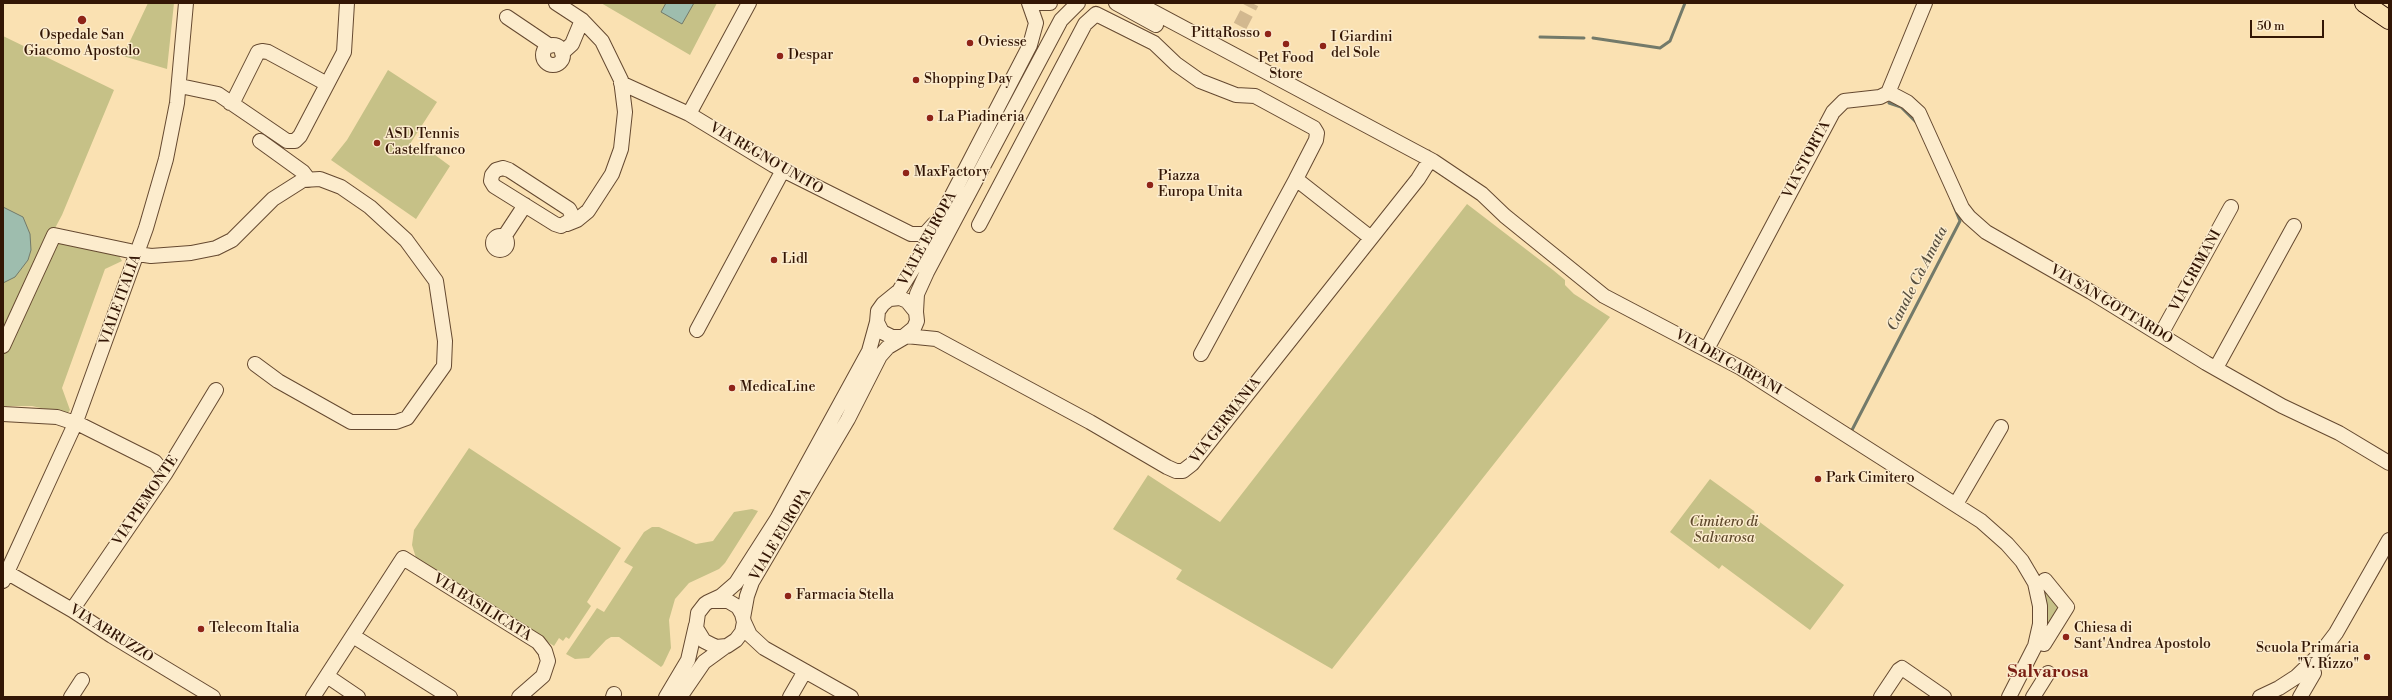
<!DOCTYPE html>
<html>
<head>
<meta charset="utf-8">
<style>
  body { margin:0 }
  #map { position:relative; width:2392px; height:700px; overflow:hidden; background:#fae1b2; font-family:"Libre Bodoni",serif }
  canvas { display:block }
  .frame { position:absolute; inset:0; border:4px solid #331605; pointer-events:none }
  .scale { position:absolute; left:2250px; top:20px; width:74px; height:18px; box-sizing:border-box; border:2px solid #331605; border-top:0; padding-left:5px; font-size:12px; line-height:14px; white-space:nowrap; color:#331605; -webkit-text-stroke:3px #fceccd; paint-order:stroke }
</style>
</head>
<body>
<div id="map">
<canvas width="2392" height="700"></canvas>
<div class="frame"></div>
<div class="scale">50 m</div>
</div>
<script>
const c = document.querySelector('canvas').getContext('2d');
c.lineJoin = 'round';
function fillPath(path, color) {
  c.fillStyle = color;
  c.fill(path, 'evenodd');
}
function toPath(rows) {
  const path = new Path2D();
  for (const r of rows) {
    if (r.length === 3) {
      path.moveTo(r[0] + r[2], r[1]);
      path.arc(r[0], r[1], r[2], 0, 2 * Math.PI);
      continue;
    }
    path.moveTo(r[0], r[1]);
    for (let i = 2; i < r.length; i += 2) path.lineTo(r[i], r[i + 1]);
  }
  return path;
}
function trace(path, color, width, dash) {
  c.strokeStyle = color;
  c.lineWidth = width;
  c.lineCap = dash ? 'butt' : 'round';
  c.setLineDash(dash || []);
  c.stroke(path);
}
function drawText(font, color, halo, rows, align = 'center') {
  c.font = font + ' "Libre Bodoni",serif';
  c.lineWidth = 3;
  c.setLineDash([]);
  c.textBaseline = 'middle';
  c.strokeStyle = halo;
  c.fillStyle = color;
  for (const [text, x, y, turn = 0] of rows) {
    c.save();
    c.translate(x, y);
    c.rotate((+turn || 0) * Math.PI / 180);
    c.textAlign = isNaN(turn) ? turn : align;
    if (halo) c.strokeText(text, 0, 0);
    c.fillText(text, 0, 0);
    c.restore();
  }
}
fillPath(toPath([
  [148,3,174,3,167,69,123,56],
  [601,3,717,3,690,55],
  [3,36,114,90,62,215,11,311,11,323,3,339],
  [388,70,437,102,406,150,410,152,414,146,424,152,427,149,450,166,416,219,331,160,347,140],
  [1467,204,1553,270,1565,280,1565,285,1574,294,1610,317,1332,669,1176,579,1182,570,1113,529,1148,475,1220,522],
  [66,239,117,252,122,261,105,269,62,388,70,410,67,414,32,406,3,406,3,353,21,320,48,257,59,243],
  [469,448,621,548,587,602,591,606,569,639,566,637,563,641,559,638,554,646,416,558,412,545,414,530],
  [1710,479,1754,511,1757,520,1844,585,1810,630,1722,565,1719,569,1670,532],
  [752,509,758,511,725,563,719,569,689,583,675,599,669,620,671,648,663,665,661,667,619,637,611,637,606,640,589,658,575,659,566,654,597,608,604,612,630,572,633,567,624,562,644,532,652,527,659,527,696,544,713,541,734,512],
  [2043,588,2064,608,2053,626,2046,622]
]), '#c6c187');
const water = toPath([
  [666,3,694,3,682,24,661,12,666,3],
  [3,207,23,217,30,234,31,250,28,260,15,277,3,283,3,207]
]);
fillPath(water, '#9ebdae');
trace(water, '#737a6a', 1);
trace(toPath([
  [1540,37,1584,38],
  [1593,38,1660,48,1670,41,1685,3],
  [1889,103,1901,107,1916,122],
  [1852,430,1960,221,1953,204]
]), '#737a6a', 3);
trace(toPath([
  [1240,26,1252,3]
]), '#d2b88f', 14, [14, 7]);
const minor = toPath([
  [556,3,582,20,602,41,621,80,625,112,621,149,612,174,588,211,577,220,567,224],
  [1036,3,1050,3],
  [1116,3,1156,25],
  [1137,3,1433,161,1482,194,1505,216,1604,296,1741,368,1981,521,2007,544,2022,561,2035,583,2040,606,2040,624,2035,646,2009,697],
  [507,17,550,46],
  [553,55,10],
  [562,53,572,44,582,20],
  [621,83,689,114,773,165,911,234,925,234,934,224],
  [180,86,218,94,287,141,295,141,300,136,344,52,347,3],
  [1888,92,1907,102,1919,113,1962,208,1969,217,1986,232,2091,292,2206,363,2282,406,2339,433,2389,463],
  [230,103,235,98,258,52,262,51,268,52,327,84],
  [689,114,749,3],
  [260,141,303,172,309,180],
  [503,168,509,170,569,209,572,215,569,221,561,226,555,224,494,186,491,181,492,175,496,170,503,168],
  [979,225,1085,24,1096,14,1154,43,1176,64,1200,81,1236,95,1255,96,1314,128,1317,133,1316,140,1296,179],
  [500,243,7],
  [504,237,525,205],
  [138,254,151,256,191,253,216,248,232,240,273,199,303,180,320,179,341,187,370,207,406,240,436,281,445,341,444,366,407,418,396,422,351,422,278,381,255,364],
  [890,299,900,298,907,301,916,312,917,321,914,328,903,337,892,337,882,332,877,322,878,311,883,304,899,291,919,259,1030,45,1036,23,1029,3],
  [916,312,917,294,927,272,1061,20,1078,3],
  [697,330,783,170],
  [2161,334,2231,207],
  [906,336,936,339,1090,422,1167,467,1176,471,1183,471,1192,464,1418,179,1428,163,1426,157],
  [3,346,54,235,130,251],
  [1707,349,1833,112,1844,101,1880,97,1888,93,1925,3],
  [1201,354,1296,179,1371,238],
  [2216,368,2294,226],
  [3,414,57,417,81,425,155,462,165,474],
  [1956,504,2001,427],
  [8,573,72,610,112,636,213,697],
  [3,581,75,424,146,228,166,159,177,103,186,3],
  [712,601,728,601,738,607,742,614,744,622,742,632,736,640,727,646,716,647,704,641,696,628,698,613,705,604,708,602,721,596,736,583,777,519,869,351,877,322],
  [72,610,165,474,216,390],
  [743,618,747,596,752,582,848,419,880,356,888,347,905,337],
  [744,622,750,635,764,648,851,697],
  [353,636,450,697],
  [2044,644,2067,607,2045,580],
  [327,676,358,697],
  [71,697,82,680],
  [313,697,403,558,538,642,545,651,548,661,543,676,519,697],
  [613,697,614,694],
  [666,697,688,660,696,625],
  [680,697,704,662,726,646],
  [790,697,805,671],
  [1881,697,1899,670,1902,668,1944,697],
  [2033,697,2048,673],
  [2260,697,2279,688,2296,677,2320,654,2336,633,2389,540],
  [2300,697,2314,673,2311,664]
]);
const major = toPath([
  [2364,3,2389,20]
]);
trace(minor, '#654930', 16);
trace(major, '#331605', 20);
trace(minor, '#fceccd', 14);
trace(major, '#fae1b2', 18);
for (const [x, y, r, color] of [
  [82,20,5,"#8f2418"],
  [1268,34,4,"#8f2418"],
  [970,43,4,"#8f2418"],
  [1286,44,4,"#8f2418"],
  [1323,46,4,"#8f2418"],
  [780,56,4,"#8f2418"],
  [916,80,4,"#8f2418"],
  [930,118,4,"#8f2418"],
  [377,143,4,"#8f2418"],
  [906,173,4,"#8f2418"],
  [1150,185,4,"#8f2418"],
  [774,260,4,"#8f2418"],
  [732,388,4,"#8f2418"],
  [1818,479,4,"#8f2418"],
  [788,596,4,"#8f2418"],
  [201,629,4,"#8f2418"],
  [2066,637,4,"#8f2418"],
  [2367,657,4,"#8f2418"]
]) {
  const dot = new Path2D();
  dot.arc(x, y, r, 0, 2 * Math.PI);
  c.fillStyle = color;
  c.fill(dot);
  trace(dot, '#fceccd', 1.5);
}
drawText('14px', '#331605', '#fceccd', [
  ["PittaRosso",1260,34,"right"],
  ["Ospedale San",82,36,"center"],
  ["Giacomo Apostolo",82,52,"center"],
  ["I Giardini",1331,38],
  ["del Sole",1331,54],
  ["Oviesse",978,43],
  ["Despar",788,56],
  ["Pet Food",1286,59,"center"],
  ["Store",1286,75,"center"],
  ["Shopping Day",924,80],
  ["La Piadineria",938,118],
  ["ASD Tennis",385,135],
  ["Castelfranco",385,151],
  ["MaxFactory",914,173],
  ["Piazza",1158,177],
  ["Europa Unita",1158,193],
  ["Lidl",782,260],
  ["MedicaLine",740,388],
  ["Park Cimitero",1826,479],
  ["Farmacia Stella",796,596],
  ["Telecom Italia",209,629],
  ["Chiesa di",2074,629],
  ["Sant'Andrea Apostolo",2074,645],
  ["Scuola Primaria",2359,649,"right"],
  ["\"V. Rizzo\"",2359,665,"right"]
], 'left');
drawText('14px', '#331605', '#fceccd', [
  ["VIA REGNO UNITO",766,159,30],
  ["VIA STORTA",1807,160,-62],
  ["VIALE EUROPA",928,239,-61],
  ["VIA GRIMANI",2196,271,-61],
  ["VIALE ITALIA",121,300,-70],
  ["VIA SAN GOTTARDO",2111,305,31],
  ["VIA DEI CARPANI",1728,363,29],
  ["VIA GERMANIA",1226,421,-52],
  ["VIA PIEMONTE",146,501,-56],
  ["VIALE EUROPA",781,535,-59],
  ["VIA BASILICATA",482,608,32],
  ["VIA ABRUZZO",111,634,32]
]);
drawText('italic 14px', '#5f492c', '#fceccd', [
  ["Cimitero di",1724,523],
  ["Salvarosa",1724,539]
]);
drawText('italic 15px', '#585040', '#fceccd', [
  ["Canale Cà Amata",1918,279,-63]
]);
drawText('bold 18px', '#7a1f14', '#fceccd', [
  ["Salvarosa",2048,673]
]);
</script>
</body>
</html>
